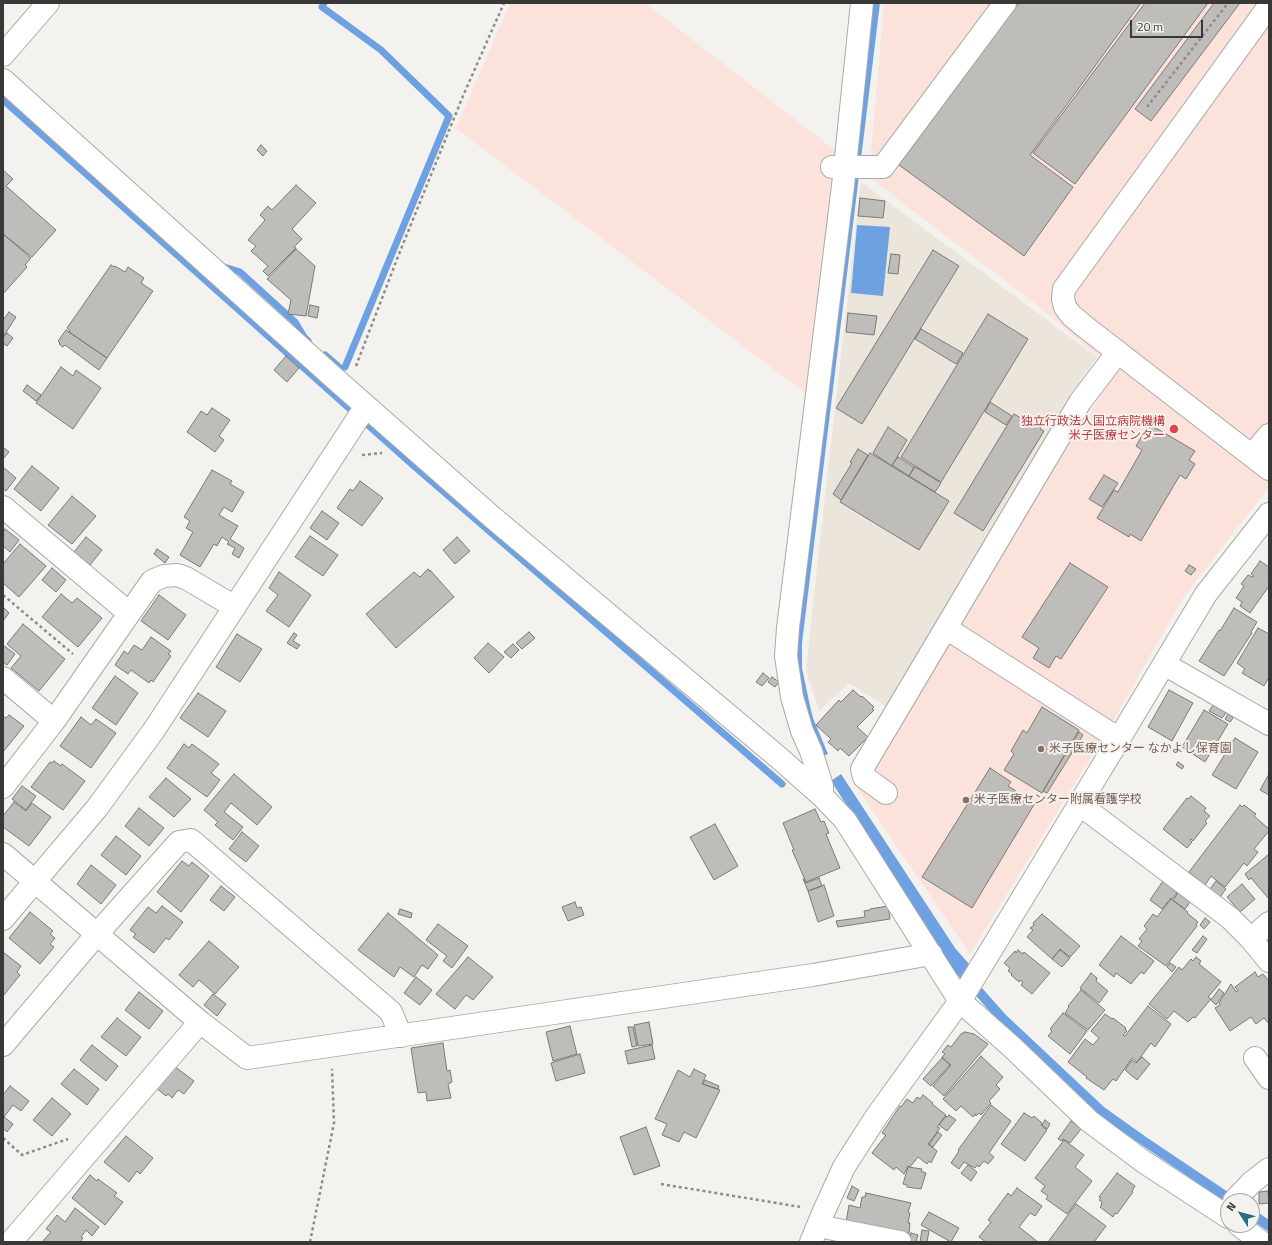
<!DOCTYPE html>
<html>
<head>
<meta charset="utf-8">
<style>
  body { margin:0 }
  #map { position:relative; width:1272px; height:1245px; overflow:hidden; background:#f4f2ee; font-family:"Titillium Web",sans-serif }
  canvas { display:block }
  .frame { position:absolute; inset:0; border:4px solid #393836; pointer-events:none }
  .north { position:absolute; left:1220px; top:1193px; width:40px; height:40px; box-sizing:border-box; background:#f4f2ee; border:1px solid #a9a8a4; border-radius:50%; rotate:306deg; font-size:11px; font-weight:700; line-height:16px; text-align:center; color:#393836 }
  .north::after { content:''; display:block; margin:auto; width:14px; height:18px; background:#2c6e80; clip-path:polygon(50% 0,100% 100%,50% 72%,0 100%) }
  .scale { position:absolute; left:1130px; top:20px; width:73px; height:18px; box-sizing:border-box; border:2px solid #393836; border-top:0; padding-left:5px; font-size:12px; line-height:14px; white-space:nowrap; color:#393836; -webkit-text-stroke:3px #f4f2ee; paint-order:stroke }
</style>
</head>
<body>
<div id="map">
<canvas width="1272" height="1245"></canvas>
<div class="frame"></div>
<div class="north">N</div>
<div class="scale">20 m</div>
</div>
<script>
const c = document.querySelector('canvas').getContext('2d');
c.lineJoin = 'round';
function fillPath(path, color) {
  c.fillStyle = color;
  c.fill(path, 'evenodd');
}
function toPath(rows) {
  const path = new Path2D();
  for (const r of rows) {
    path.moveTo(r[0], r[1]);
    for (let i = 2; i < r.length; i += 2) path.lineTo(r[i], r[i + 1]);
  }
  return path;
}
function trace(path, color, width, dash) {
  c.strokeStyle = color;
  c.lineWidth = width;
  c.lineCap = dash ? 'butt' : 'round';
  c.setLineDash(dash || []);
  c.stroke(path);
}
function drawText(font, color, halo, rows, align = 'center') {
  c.font = font + ' "Titillium Web","Noto Sans JP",sans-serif';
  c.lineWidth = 4;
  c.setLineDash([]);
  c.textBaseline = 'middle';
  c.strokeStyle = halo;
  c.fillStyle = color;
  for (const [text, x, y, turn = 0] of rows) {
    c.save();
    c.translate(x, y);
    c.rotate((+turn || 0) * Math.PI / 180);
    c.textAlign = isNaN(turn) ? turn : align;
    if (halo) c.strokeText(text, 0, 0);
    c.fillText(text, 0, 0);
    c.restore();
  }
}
fillPath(toPath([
  [861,182,1097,357,1067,399,986,547,888,708,849,683,819,711,806,671,821,531]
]), '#ece5dc');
fillPath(toPath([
  [510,3,645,3,841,155,813,399,456,128],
  [884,3,1269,3,1269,487,1183,598,1112,723,970,954,858,789,982,578,1117,372,1033,302,869,177]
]), '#fbe2da');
fillPath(toPath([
  [866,3,880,3,802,643,802,668,810,706,813,718,828,754,819,758,790,652],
  [857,225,890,227,883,296,851,293],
  [841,774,955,948,969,964,982,988,1006,1015,1104,1107,1146,1137,1234,1196,1228,1204,1095,1113,993,1015,954,971,831,781],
  [1252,1208,1269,1220,1269,1232,1252,1220]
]), '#6ea1e2');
trace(toPath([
  [324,3,322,7,381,50,449,116,345,367],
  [3,100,415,467,782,784],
  [221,266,240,272,295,322,304,337,308,341],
  [325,355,340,368]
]), '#6ea1e2', 7);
const building = toPath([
  [1019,3,1141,3,1030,155,1073,187,1024,256,899,165,1019,3],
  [1145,3,1208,3,1075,184,1033,153,1145,3],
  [1214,3,1240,3,1151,121,1135,109,1214,3],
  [261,145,267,151,263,156,257,150,261,145],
  [3,170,13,179,6,186,56,230,32,257,3,234,3,170],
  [296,185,316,203,292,229,302,239,294,247,296,248,268,276,263,271,268,266,251,251,256,246,248,240,265,220,260,215,268,206,272,210,296,185],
  [860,198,885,201,883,218,858,216,860,198],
  [3,234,31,258,25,265,27,267,3,294,3,234],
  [296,249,315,266,306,316,288,314,291,300,267,279,296,249],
  [933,250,959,266,862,424,836,408,933,250],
  [891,254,900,255,898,274,888,273,891,254],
  [111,265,114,267,115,266,125,272,128,267,144,278,141,283,153,291,107,358,69,332,70,331,67,328,111,265],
  [310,305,319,307,317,318,308,316,310,305],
  [9,312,16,317,3,337,3,320,9,312],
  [848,313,877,316,874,335,846,332,848,313],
  [988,314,1028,339,941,482,901,457,988,314],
  [921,329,963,353,956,364,915,339,921,329],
  [66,330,107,358,99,370,65,345,63,347,59,344,60,343,58,341,66,330],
  [7,333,13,338,7,346,3,343,3,338,7,333],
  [286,356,299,368,287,382,274,370,286,356],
  [61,367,73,376,76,370,101,388,73,429,36,403,61,367],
  [27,385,41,395,36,401,23,391,27,385],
  [990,402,1012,416,1006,425,985,412,990,402],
  [212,408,230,420,219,436,224,440,215,452,187,432,201,411,207,415,212,408],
  [1014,414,1026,421,1027,419,1041,427,1040,429,1044,431,983,531,954,513,1014,414],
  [1149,424,1195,451,1189,460,1195,464,1186,479,1180,475,1141,541,1130,534,1129,537,1097,518,1114,490,1118,492,1142,450,1136,446,1149,424],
  [888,427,907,440,892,466,873,453,888,427],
  [3,447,9,452,3,459,3,447],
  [858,449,868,455,841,500,833,494,852,463,850,462,858,449],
  [870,453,949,501,919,550,840,502,870,453],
  [898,457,914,467,909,476,892,465,898,457],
  [32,466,59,488,41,511,14,489,32,466],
  [3,467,16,478,6,491,3,489,3,467],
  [915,467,941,483,935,492,909,476,915,467],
  [212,470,232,481,230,484,244,492,232,512,224,507,219,515,238,526,230,539,244,548,239,558,232,554,235,548,227,544,229,542,222,537,217,546,214,544,200,567,180,555,193,532,186,528,190,521,184,517,212,470],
  [1104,475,1118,483,1102,507,1089,499,1104,475],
  [360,481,383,498,362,526,337,508,350,489,353,491,360,481],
  [72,496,96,516,72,544,48,525,72,496],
  [322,511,339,523,327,540,310,528,322,511],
  [5,529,19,540,10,552,3,546,3,532,5,529],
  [310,536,338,555,323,576,295,557,310,536],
  [86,537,102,550,90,565,74,552,86,537],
  [457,537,470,551,455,564,443,550,457,537],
  [20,544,46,566,19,597,3,583,3,564,20,544],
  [157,549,169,557,165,563,154,554,157,549],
  [1260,561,1269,567,1268,570,1269,571,1269,586,1250,613,1240,606,1242,602,1236,598,1244,586,1241,584,1248,575,1252,577,1254,576,1251,574,1260,561],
  [1070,563,1108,587,1061,659,1056,656,1049,668,1033,658,1039,648,1022,637,1070,563],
  [1189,565,1196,569,1191,575,1185,571,1189,565],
  [52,568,66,580,56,592,42,580,52,568],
  [428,569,429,571,430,570,454,597,396,648,366,614,414,572,420,577,428,569],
  [279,572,311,595,289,627,266,611,278,595,269,588,279,572],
  [61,594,72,603,77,598,102,618,78,647,42,617,61,594],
  [159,595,186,615,168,640,141,621,159,595],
  [3,607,9,613,3,621,3,607],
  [1234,608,1257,622,1251,632,1252,633,1224,676,1199,661,1219,630,1220,631,1234,608],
  [23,624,65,659,39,691,11,668,21,656,7,644,23,624],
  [1258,628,1269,634,1269,677,1264,686,1242,673,1245,669,1237,663,1258,628],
  [529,632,535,638,522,649,516,643,529,632],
  [294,633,297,635,293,641,300,645,297,649,287,643,294,633],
  [237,634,262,649,240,682,216,667,237,634],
  [151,637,171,651,168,654,171,656,153,682,151,680,149,683,131,670,128,674,115,665,124,651,128,654,134,645,142,650,151,637],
  [488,643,504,657,489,673,474,658,488,643],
  [513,644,519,650,511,658,504,652,513,644],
  [3,645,15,654,7,665,3,662,3,645],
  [763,673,769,678,762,686,756,682,763,673],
  [115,676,138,693,116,725,92,708,115,676],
  [772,677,779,682,775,687,768,682,772,677],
  [853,690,861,697,862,696,874,707,872,709,874,710,857,727,868,737,849,756,840,748,838,751,828,742,831,739,816,725,839,700,841,702,853,690],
  [1169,690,1193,703,1172,741,1148,727,1169,690],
  [198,693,226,711,208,737,180,718,198,693],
  [1213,705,1226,713,1222,718,1209,711,1213,705],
  [1042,707,1079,730,1042,793,1004,770,1014,754,1011,751,1023,730,1027,733,1042,707],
  [1204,710,1228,724,1205,762,1182,747,1204,710],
  [1228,714,1233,718,1230,722,1225,719,1228,714],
  [9,715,24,726,3,752,3,716,6,718,9,715],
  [81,717,91,725,96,719,116,733,91,768,60,746,81,717],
  [1079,732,1083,735,1047,793,1043,791,1079,732],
  [1235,738,1258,752,1236,789,1212,775,1235,738],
  [184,744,189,748,192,744,219,764,211,773,220,780,207,797,167,768,184,744],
  [54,761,61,766,62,764,85,781,63,810,31,787,50,762,52,763,54,761],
  [1178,762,1184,766,1182,769,1176,765,1178,762],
  [990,768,1011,782,1008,786,1035,803,972,908,922,877,990,768],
  [234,774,272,807,257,825,231,803,224,812,243,827,233,840,215,825,218,822,204,810,234,774],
  [1269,774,1269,795,1260,790,1269,774],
  [166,778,191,799,174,817,149,797,166,778],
  [22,786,36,796,26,810,12,799,22,786],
  [1191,796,1206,808,1204,811,1210,816,1205,821,1207,823,1193,841,1191,839,1190,840,1192,842,1187,848,1163,829,1187,798,1188,799,1191,796],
  [14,802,26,811,32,803,51,817,29,846,3,827,3,816,14,802],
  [1240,805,1242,807,1244,805,1256,814,1254,816,1269,829,1269,831,1254,849,1258,852,1247,866,1244,863,1225,887,1211,876,1205,885,1189,872,1240,805],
  [139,808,164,828,149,846,125,826,139,808],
  [815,809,821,822,824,821,829,833,826,834,840,868,806,882,792,850,794,850,783,823,815,809],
  [715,824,738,866,714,880,690,837,715,824],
  [242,832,259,846,246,862,229,849,242,832],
  [116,836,141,856,126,875,101,855,116,836],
  [1269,854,1269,899,1251,878,1249,880,1245,874,1269,854],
  [182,861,189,866,192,862,209,876,181,912,157,892,182,861],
  [91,865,116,885,101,904,77,884,91,865],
  [819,878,822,886,808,891,803,879,804,879,806,883,819,878],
  [1163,881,1177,893,1172,899,1171,898,1162,909,1150,900,1163,881],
  [1216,881,1226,889,1220,897,1210,889,1216,881],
  [1242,884,1255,899,1240,912,1227,897,1242,884],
  [824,885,834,916,818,922,808,891,824,885],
  [221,886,235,897,224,911,210,900,221,886],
  [1178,893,1190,902,1185,909,1173,900,1178,893],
  [1171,899,1188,912,1187,913,1198,922,1196,924,1197,926,1166,966,1138,946,1142,941,1139,939,1147,929,1144,926,1153,914,1157,917,1171,899],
  [575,902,577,908,581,907,584,915,568,921,562,907,575,902],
  [162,906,183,922,169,940,166,938,154,953,133,937,136,934,130,930,148,907,156,913,162,906],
  [888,906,890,919,838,927,836,921,865,917,864,911,870,910,870,909,888,906],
  [400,909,412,913,411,918,398,914,400,909],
  [30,912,53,931,50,934,55,938,50,944,54,947,40,964,9,938,30,912],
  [388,913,438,955,428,969,422,965,414,977,400,967,394,977,358,950,388,913],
  [1042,914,1080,946,1070,957,1060,949,1052,959,1027,937,1033,930,1030,928,1034,925,1033,923,1042,914],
  [1205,918,1210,922,1204,929,1200,925,1205,918],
  [438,924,468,946,452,968,443,961,447,956,426,940,438,924],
  [1121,936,1154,961,1144,974,1141,972,1131,984,1116,973,1114,977,1099,965,1121,936],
  [1203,936,1207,939,1197,953,1192,950,1203,936],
  [209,941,239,967,215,994,199,980,193,987,179,975,209,941],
  [1018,950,1023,954,1024,952,1050,973,1032,994,1021,985,1023,982,1020,980,1019,982,1011,975,1012,974,1008,971,1010,968,1004,963,1015,951,1016,953,1018,950],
  [1060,950,1070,958,1062,967,1052,959,1060,950],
  [3,952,21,966,17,972,20,975,3,996,3,952],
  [468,957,493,977,473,1000,466,995,455,1009,436,994,468,957],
  [1196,957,1201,961,1199,964,1221,982,1208,997,1211,999,1195,1018,1193,1017,1188,1022,1174,1011,1167,1019,1149,1004,1179,967,1182,970,1191,959,1193,961,1196,957],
  [1170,963,1176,967,1172,972,1167,967,1170,963],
  [1255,972,1258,977,1263,974,1269,981,1269,1024,1264,1018,1256,1024,1251,1017,1230,1031,1215,1008,1220,1005,1219,1003,1231,984,1236,992,1238,991,1235,987,1255,972],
  [1091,973,1097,978,1096,981,1108,991,1099,1003,1080,988,1091,973],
  [416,977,432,990,420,1005,404,993,416,977],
  [1219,989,1224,993,1216,1005,1211,1000,1219,989],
  [1081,990,1105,1010,1088,1030,1065,1013,1069,1007,1068,1006,1081,990],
  [139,992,163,1011,149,1029,125,1010,139,992],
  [213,994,226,1004,217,1016,204,1005,213,994],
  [1148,1006,1171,1024,1155,1047,1151,1043,1137,1062,1132,1058,1116,1081,1113,1079,1104,1090,1086,1078,1087,1077,1068,1062,1085,1039,1093,1045,1099,1038,1091,1031,1105,1014,1112,1019,1113,1018,1126,1028,1125,1029,1127,1031,1123,1035,1125,1036,1148,1006],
  [1063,1013,1087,1031,1070,1054,1048,1036,1052,1031,1050,1029,1063,1013],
  [117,1018,141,1037,126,1056,101,1037,117,1018],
  [649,1022,653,1044,638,1046,634,1025,649,1022],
  [570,1026,577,1054,553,1061,546,1032,570,1026],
  [628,1027,633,1027,637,1046,632,1047,628,1027],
  [965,1032,974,1034,988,1044,944,1096,933,1086,951,1065,942,1057,945,1054,942,1052,948,1045,951,1047,961,1034,965,1032],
  [443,1043,447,1071,450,1070,452,1082,448,1084,451,1098,427,1101,426,1092,418,1093,411,1048,443,1043],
  [92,1045,118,1066,106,1081,80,1060,92,1045],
  [652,1045,655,1059,628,1064,625,1051,652,1045],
  [580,1054,585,1073,556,1081,551,1063,580,1054],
  [981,1056,1003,1077,996,1085,1000,1089,989,1101,991,1103,981,1115,979,1113,976,1116,975,1114,973,1117,961,1106,956,1111,943,1099,981,1056],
  [1142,1057,1150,1064,1137,1080,1125,1070,1132,1060,1136,1063,1142,1057],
  [942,1058,950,1065,931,1086,923,1079,942,1058],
  [174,1066,194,1081,184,1094,178,1090,172,1098,168,1094,166,1096,156,1088,174,1066],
  [74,1069,99,1089,87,1105,61,1084,74,1069],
  [694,1069,706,1075,702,1084,720,1090,696,1138,684,1132,679,1142,662,1135,667,1124,655,1119,678,1070,690,1077,694,1069],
  [705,1080,719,1086,718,1089,703,1084,705,1080],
  [10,1086,29,1101,21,1111,13,1105,4,1117,13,1124,7,1132,3,1128,3,1095,10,1086],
  [923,1095,933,1103,932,1104,946,1115,937,1127,940,1128,928,1144,937,1151,931,1163,929,1161,927,1164,918,1157,910,1167,908,1166,904,1174,896,1167,894,1170,872,1153,886,1135,882,1133,900,1106,901,1107,907,1099,913,1103,917,1097,920,1099,923,1095],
  [52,1098,71,1114,52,1136,33,1120,52,1098],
  [991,1105,1011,1121,989,1153,994,1157,988,1164,984,1161,979,1167,977,1165,975,1168,964,1162,959,1169,951,1163,959,1151,958,1150,991,1105],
  [1024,1113,1032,1118,1034,1116,1042,1123,1041,1125,1047,1130,1025,1161,1001,1144,1024,1113],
  [949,1115,956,1120,947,1131,939,1125,946,1116,947,1117,949,1115],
  [1045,1120,1050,1124,1047,1129,1042,1125,1045,1120],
  [1071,1121,1081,1129,1070,1143,1063,1139,1062,1141,1058,1139,1071,1121],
  [646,1127,660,1166,634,1175,620,1137,646,1127],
  [938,1132,942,1135,933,1147,929,1144,938,1132],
  [126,1136,153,1158,140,1174,137,1171,129,1182,104,1162,126,1136],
  [1064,1140,1084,1155,1075,1167,1092,1181,1067,1214,1046,1199,1048,1196,1041,1191,1045,1186,1035,1178,1064,1140],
  [968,1165,977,1172,971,1181,961,1173,968,1165],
  [908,1167,922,1169,921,1171,926,1173,921,1189,907,1187,907,1185,903,1184,908,1167],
  [1117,1173,1135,1186,1132,1191,1133,1192,1117,1214,1115,1213,1113,1217,1100,1207,1102,1205,1101,1204,1102,1202,1099,1200,1101,1198,1099,1197,1117,1173],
  [90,1175,97,1181,98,1179,117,1193,114,1196,123,1202,105,1225,72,1198,90,1175],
  [852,1186,859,1190,854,1201,847,1198,852,1186],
  [1017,1188,1042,1206,1035,1216,1030,1213,1019,1227,1038,1242,986,1242,979,1237,991,1222,988,1220,1008,1193,1011,1196,1017,1188],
  [1268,1191,1269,1203,1259,1204,1259,1192,1268,1191],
  [866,1193,911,1203,908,1212,910,1213,908,1223,910,1223,909,1234,845,1228,849,1205,860,1208,862,1197,865,1197,866,1193],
  [1076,1204,1106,1226,1094,1242,1048,1242,1076,1204],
  [75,1208,99,1227,92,1236,86,1230,81,1237,83,1238,80,1242,42,1242,51,1232,46,1229,57,1215,65,1222,75,1208],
  [929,1212,959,1228,951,1242,921,1225,929,1212],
  [922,1230,929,1231,927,1242,920,1242,922,1230],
  [911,1233,918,1235,916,1242,909,1241,911,1233]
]);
fillPath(building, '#bfbdb9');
trace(building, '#7c7a77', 1);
const minor = toPath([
  [1269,6,1064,289,1063,299,1065,307,1071,315,1084,326,1269,469],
  [3,55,48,3],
  [3,80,333,377,492,517,778,757,822,796,845,820,960,1001,1013,1048,1089,1121,1144,1162,1228,1217],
  [832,167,883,167,1005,3],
  [1252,455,1269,435],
  [3,507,129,613],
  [946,628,1119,739],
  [1164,664,1269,724],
  [3,678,54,721],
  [3,787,54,721,152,581,164,576,177,575,186,578,235,607],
  [886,793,864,777,862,769,1080,402,1118,352],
  [822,796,822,786,811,751,802,731,792,697,786,656,788,628,843,186,862,3],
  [1079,804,1230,918,1251,939,1269,961],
  [3,854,200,1022,247,1058,813,975,931,954],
  [3,919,97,808,154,730,366,406],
  [1251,939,1269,923],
  [3,1045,97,934,179,842,191,840,391,1012,401,1036],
  [1255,1058,1269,1078],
  [1234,1201,1251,1183,1269,1169],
  [1239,1225,1261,1242],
  [818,1226,900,1242],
  [11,1242,200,1022],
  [811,1242,824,1211,844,1167,876,1117,960,1001,1119,739,1206,594,1269,514]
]);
trace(minor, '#acaaa7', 24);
trace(toPath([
  [1147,107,1228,3],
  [356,366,399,254,463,96,504,3],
  [362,455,382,453],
  [3,595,73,654],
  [3,1138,22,1155,68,1139],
  [661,1184,801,1207],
  [310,1242,334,1123,332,1069]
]), '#8d8c89', 2.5, [3, 3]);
trace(minor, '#fff', 22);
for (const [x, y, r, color] of [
  [1174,429,5,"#e0444e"],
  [1041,749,4,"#8d6e63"],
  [966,800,4,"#8d6e63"]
]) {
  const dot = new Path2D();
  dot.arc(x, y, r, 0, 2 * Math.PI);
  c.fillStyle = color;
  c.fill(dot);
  trace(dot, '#f4f2ee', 1.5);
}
drawText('12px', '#be3a42', '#f4f2ee', [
  ["独立行政法人国立病院機構",1165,422],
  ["米子医療センター",1165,436]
], 'right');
drawText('12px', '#785e54', '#f4f2ee', [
  ["米子医療センター なかよし保育園",1049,749],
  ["米子医療センター附属看護学校",974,800]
], 'left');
</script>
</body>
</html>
